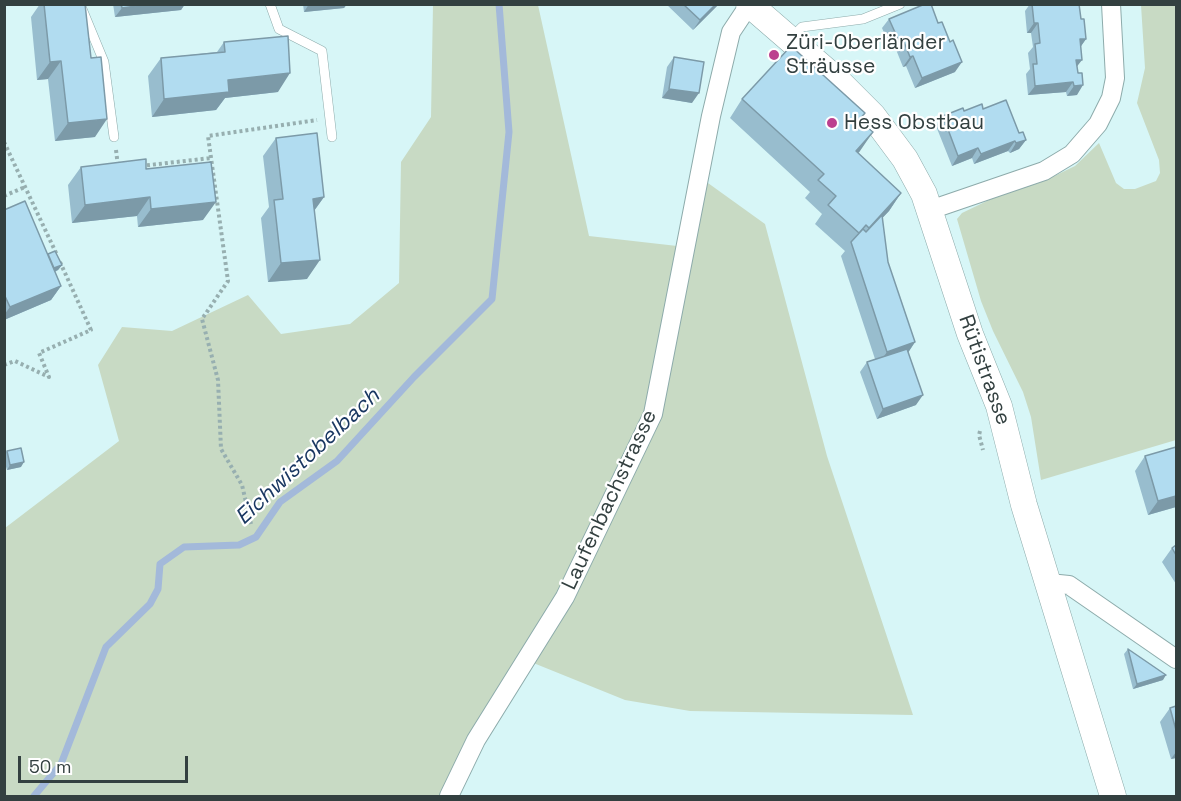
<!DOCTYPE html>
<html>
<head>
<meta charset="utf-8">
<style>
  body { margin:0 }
  #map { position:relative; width:1181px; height:801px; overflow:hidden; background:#d7f6f7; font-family:"Space Grotesk",sans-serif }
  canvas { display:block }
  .frame { position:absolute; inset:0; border:6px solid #334040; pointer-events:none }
  .scale { position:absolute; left:18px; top:756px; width:170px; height:27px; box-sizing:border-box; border:3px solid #334040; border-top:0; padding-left:8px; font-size:18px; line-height:21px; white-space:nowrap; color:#334040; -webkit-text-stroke:4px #fff; paint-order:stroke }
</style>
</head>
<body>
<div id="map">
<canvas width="1181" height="801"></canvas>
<div class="frame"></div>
<div class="scale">50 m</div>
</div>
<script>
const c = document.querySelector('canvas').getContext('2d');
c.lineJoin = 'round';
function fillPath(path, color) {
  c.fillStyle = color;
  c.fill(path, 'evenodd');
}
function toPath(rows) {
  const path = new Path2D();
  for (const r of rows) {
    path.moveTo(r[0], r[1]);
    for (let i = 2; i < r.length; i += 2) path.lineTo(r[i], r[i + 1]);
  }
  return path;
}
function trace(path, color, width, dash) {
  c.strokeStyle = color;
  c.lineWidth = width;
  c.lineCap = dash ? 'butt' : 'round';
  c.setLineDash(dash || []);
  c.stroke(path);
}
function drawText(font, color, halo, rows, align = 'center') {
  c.font = font + ' "Space Grotesk",sans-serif';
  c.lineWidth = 4.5;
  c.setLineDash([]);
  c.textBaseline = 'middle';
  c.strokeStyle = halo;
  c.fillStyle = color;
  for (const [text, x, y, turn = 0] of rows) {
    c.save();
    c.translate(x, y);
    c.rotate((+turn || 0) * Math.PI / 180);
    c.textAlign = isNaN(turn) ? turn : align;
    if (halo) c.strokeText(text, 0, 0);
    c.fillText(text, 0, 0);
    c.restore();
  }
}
fillPath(toPath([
  [433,5,538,5,589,236,686,247,701,178,765,224,827,456,913,715,690,711,625,700,526,660,449,796,5,796,5,528,119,441,98,365,122,327,172,331,248,295,281,334,350,324,399,283,401,162,431,117],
  [1141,5,1176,5,1176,440,1041,480,1031,417,1023,392,993,331,981,301,957,219,962,213,991,199,1044,181,1075,166,1099,143,1116,183,1124,189,1135,189,1156,181,1160,173,1159,160,1137,103,1145,68]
]), '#c8dac4');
trace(toPath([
  [34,796,61,764,106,647,150,604,158,589,160,564,184,547,239,545,256,537,280,502,337,461,414,377,492,299,509,132,499,4]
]), '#a3b9da', 7);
const service = toPath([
  [80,4,104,62,114,137],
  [270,4,279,29,322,51,332,137],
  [791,38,802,27,863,19,900,4]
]);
const minor = toPath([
  [930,210,1044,171,1072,154,1098,124,1111,98,1115,78,1111,4],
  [1049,583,1069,585,1176,659],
  [449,796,476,740,565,597,653,414,711,116,731,32,749,5]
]);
const secondary = toPath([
  [749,4,838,81,873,116,905,159,924,194,970,334,999,406,1024,505,1113,796]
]);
trace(service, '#8dabab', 10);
trace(minor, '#8dabab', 20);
trace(secondary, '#8dabab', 27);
trace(toPath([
  [4,142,57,255],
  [116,150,118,166],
  [141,166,211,158],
  [4,196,25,187],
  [4,365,15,361,49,377,39,353,91,330,60,262],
  [980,431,979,435,983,450],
  [251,524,242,485,221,449,218,380,202,319,228,281,208,136,317,120]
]), '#97afb0', 4, [3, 3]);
trace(service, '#fff', 9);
trace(minor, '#fff', 18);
trace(secondary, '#fff', 26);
fillPath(toPath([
  [40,4,85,4,95,137,55,141,48,79,37,80,31,17],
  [113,4,185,4,181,10,115,17],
  [303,4,347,4,344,8,304,12],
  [666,4,719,4,693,30],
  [1030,4,1079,4,1081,19,1086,39,1081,46,1077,66,1077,95,1067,96,1066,92,1028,95,1026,74,1030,69,1028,53,1033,47,1031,33,1027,33,1025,11],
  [889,19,955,72,915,88,906,66,903,67,895,47,891,49,882,28],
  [224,42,278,92,225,98,216,110,152,117,148,76,161,58,217,52],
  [674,57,692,103,662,98,667,67],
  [742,99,865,113,860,121,860,151,858,153,901,193,889,211,882,218,888,262,915,342,908,353,916,405,877,419,860,372,867,362,875,359,841,256,845,251,815,224,822,214,805,198,810,192,730,118],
  [983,109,1019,133,1026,140,1019,149,1010,153,1008,151,974,164,972,158,952,166,936,126,943,116],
  [276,138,324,197,314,211,307,279,268,282,261,218,269,207,263,156],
  [81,167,146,169,203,220,138,227,137,216,72,223,68,185],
  [4,210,47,255,62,265,58,270,55,272,61,286,51,300,4,320],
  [7,451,21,467,7,470,4,460,4,454],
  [1145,456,1176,507,1148,515,1135,471],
  [1176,545,1176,584,1162,562,1172,548],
  [1128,649,1163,680,1133,689,1124,654],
  [1176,706,1176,758,1171,759,1160,722,1170,708]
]), '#98bdce');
fillPath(toPath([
  [151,4,185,4,181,10,115,17,122,8],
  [309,4,347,4,344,8,304,12],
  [716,4,719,4,693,30,700,20],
  [1034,23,1038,23,1031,33,1027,33],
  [902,37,895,47,891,49,898,39],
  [1080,39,1086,39,1079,49],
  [913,56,906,66,903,67,910,57],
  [1076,60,1082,60,1075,69],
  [61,61,48,79,37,80,50,62],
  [962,62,955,72,915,88,922,78],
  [290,73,278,92,225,98,216,110,152,117,164,99,228,80],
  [1073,82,1066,92,1028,95,1035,86],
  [1083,85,1077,95,1067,96,1074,86],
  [669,89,699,93,692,103,662,98],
  [107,119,95,137,55,141,68,123],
  [873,132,860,151,843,169,856,151],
  [1026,140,1019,149,1010,153,1016,143],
  [1015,141,1008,151,974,164,981,154],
  [978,148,972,158,952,166,958,156],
  [901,193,889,211,856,246,869,228],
  [150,197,137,216,72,223,85,205],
  [324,197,311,215,313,199],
  [216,202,203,220,138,227,151,209],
  [320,260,307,279,268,282,281,263],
  [62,265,58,270,51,273,54,268],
  [61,286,51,300,4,320,4,315,10,307],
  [915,342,905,357,877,366,887,352],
  [923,395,916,405,877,419,883,409],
  [24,462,21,467,7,470,10,465],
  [1176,496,1176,507,1148,515,1158,501],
  [1166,675,1163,680,1133,689,1137,684],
  [1176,752,1176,758,1171,759]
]), '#7c9aa8');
const building = toPath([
  [44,4,85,4,91,58,101,57,107,119,68,123,61,61,50,62,44,4],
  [121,4,150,4,122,8,121,4],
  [683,4,716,4,700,20,683,4],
  [925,4,931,4,938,23,942,22,950,42,953,40,962,62,922,78,913,56,910,57,902,37,898,39,889,19,925,4],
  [1032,4,1079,4,1081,19,1084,19,1086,39,1080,39,1082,60,1076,60,1078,73,1082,73,1083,85,1074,86,1073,82,1035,86,1033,64,1037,64,1035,44,1040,43,1038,23,1034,23,1032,4],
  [288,36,290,73,228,80,229,92,164,99,161,58,225,52,224,42,288,36],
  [791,46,865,113,859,120,873,132,856,151,901,193,869,228,866,225,859,233,828,205,836,196,818,180,824,174,742,99,791,46],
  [674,57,704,62,699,93,669,89,674,57],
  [1006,100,1019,133,1023,132,1026,140,1016,143,1015,141,981,154,978,148,958,156,943,116,963,108,964,111,982,104,983,109,1006,100],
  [317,133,324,197,313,199,320,260,281,263,274,200,283,199,276,138,317,133],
  [146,159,146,169,211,162,216,202,151,209,150,197,85,205,81,167,146,159],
  [25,201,61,286,10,307,4,294,4,210,25,201],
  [882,215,888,262,915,342,887,352,851,242,863,229,866,232,882,215],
  [55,251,62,265,54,268,48,254,55,251],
  [907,349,923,395,883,409,867,362,907,349],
  [1176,447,1176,496,1158,501,1145,456,1176,447],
  [21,448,24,462,10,465,7,451,21,448],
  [1176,545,1176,555,1172,548,1176,545],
  [1128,649,1166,675,1137,684,1128,649],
  [1176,706,1176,730,1170,708,1176,706]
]);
fillPath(building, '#b1dcf0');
trace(building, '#7c9aa8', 1.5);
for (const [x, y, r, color] of [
  [774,55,6,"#bc408f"],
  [832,123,6,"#bc408f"]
]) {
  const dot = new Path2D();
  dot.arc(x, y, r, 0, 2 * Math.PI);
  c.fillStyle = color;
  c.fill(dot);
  trace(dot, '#fff', 2);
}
drawText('21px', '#334040', '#fff', [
  ["Züri-Oberländer",786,43],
  ["Sträusse",786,67],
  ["Hess Obstbau",844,123]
], 'left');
drawText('21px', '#334040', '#fff', [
  ["Rütistrasse",984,370,70],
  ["Laufenbachstrasse",610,500,-65]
]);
drawText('italic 22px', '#193761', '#fff', [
  ["Eichwistobelbach",308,457,-43]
]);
</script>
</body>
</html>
